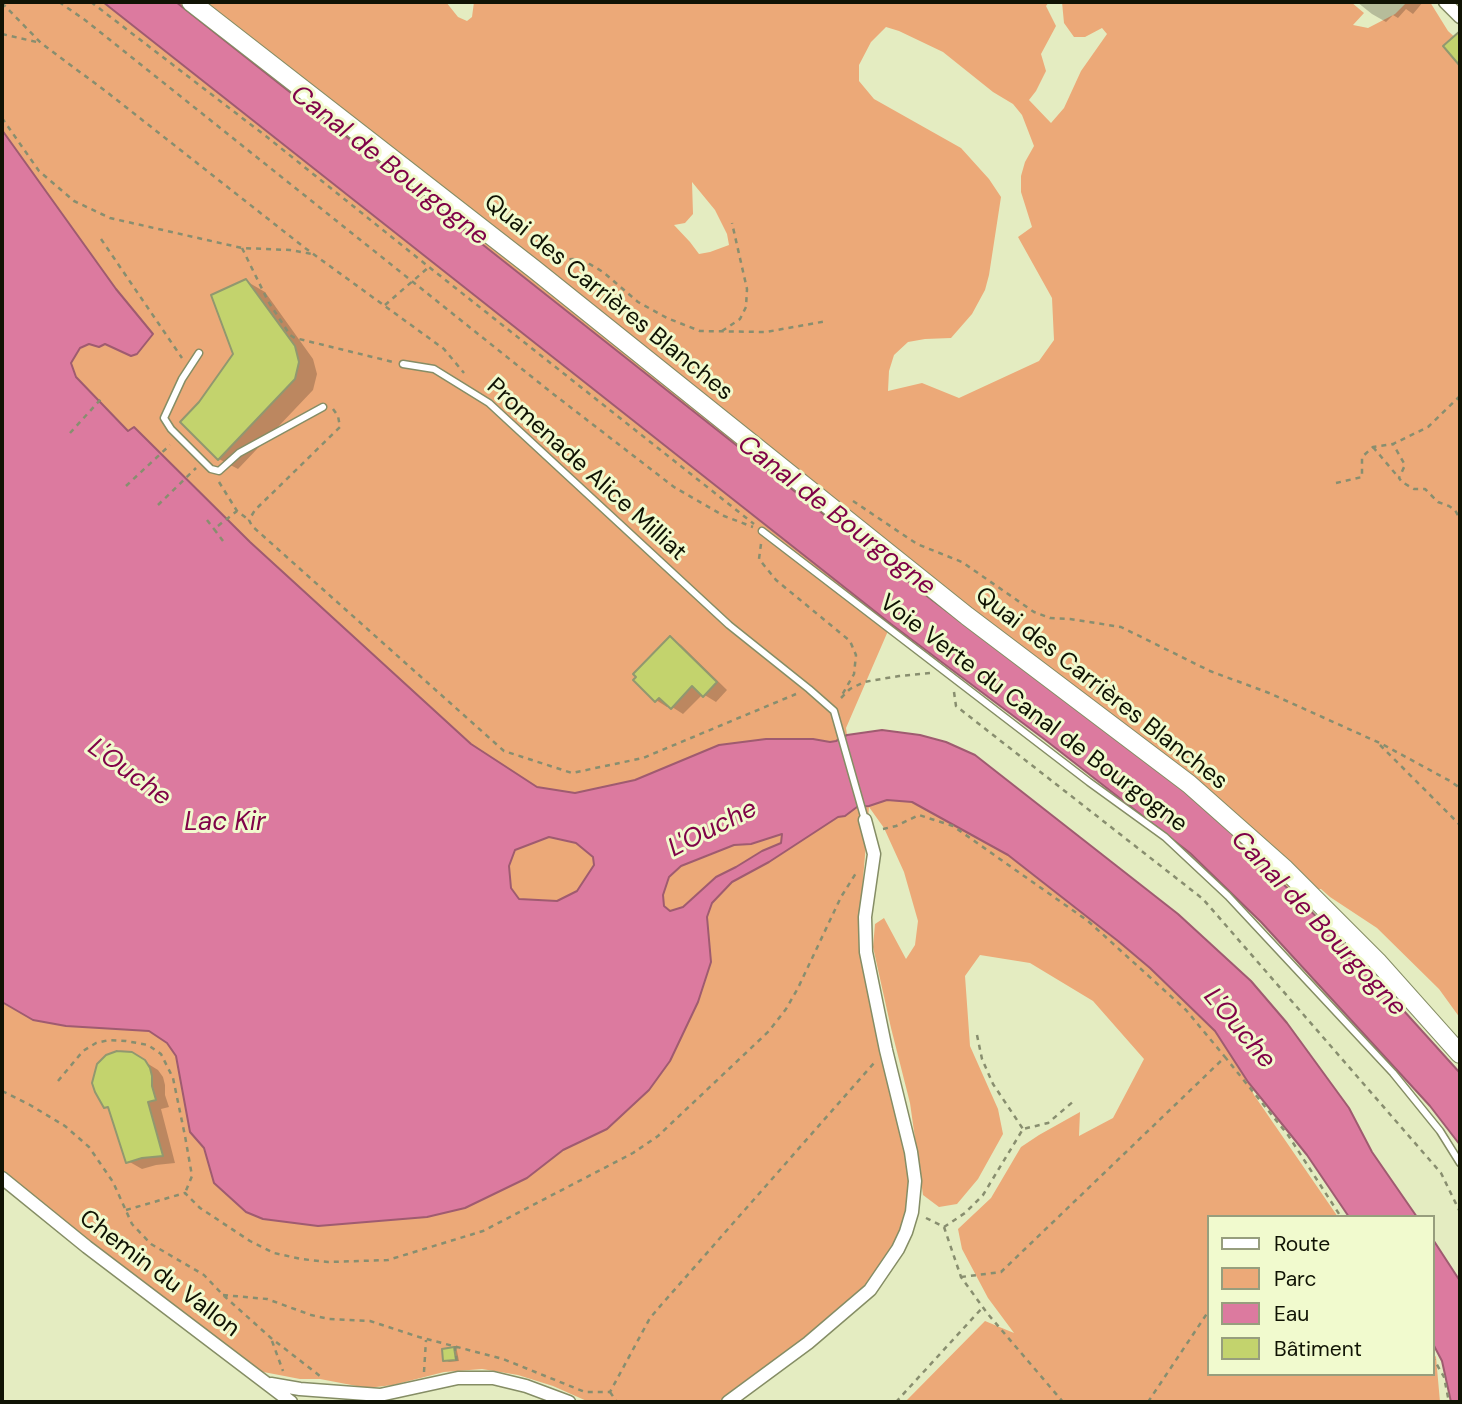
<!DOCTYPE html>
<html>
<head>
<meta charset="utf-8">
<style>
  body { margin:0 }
  #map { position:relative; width:1462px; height:1404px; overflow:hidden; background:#e4ecc1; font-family:"DM Sans",sans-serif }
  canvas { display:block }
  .frame { position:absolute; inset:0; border:4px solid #101304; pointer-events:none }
  .legend { position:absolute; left:1207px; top:1215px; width:228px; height:161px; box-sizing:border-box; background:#f1face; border:2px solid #979e7d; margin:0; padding:9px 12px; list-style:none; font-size:21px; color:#101304 }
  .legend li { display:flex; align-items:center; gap:14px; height:35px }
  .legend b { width:35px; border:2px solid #979e7d }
</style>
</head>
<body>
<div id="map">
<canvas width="1462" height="1404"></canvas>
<div class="frame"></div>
<ul class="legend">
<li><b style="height:9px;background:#fff"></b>Route</li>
<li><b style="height:19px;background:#eca978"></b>Parc</li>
<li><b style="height:19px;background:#dc7a9f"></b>Eau</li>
<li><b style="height:19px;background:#c3d36d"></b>Bâtiment</li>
</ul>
</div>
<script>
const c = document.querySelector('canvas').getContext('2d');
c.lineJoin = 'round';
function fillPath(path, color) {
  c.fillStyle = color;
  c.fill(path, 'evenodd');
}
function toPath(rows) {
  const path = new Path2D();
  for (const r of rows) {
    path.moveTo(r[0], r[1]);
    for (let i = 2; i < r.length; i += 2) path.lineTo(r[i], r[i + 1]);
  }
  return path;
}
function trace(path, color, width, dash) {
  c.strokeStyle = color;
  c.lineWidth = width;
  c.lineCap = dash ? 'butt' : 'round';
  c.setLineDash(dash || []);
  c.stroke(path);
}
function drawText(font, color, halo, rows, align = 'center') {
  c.font = font + ' "DM Sans",sans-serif';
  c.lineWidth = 6;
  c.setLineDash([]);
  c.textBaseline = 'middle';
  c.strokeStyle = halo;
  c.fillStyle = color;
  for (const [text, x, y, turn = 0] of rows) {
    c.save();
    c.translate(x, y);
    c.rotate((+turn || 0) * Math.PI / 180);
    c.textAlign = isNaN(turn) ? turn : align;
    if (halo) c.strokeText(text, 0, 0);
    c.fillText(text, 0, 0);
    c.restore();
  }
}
fillPath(toPath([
  [2,2,103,2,891,624,846,728,847,735,887,800,912,802,1008,855,1118,941,1150,968,1215,1031,1248,1082,1254,1095,1338,1217,1208,1217,1208,1374,1432,1374,1432,1351,1436,1357,1440,1402,905,1402,985,1321,1014,1333,988,1298,962,1249,958,1229,991,1198,1021,1147,1039,1135,1080,1112,1079,1136,1113,1118,1144,1059,1093,1001,1030,963,980,955,965,976,970,1046,998,1109,1003,1134,978,1179,957,1204,939,1207,923,1195,910,1103,891,1028,873,947,875,924,884,918,906,959,915,945,918,921,904,872,884,828,869,807,859,928,859,939,908,1168,908,1202,901,1228,892,1248,863,1288,808,1336,734,1392,717,1402,589,1402,553,1386,518,1375,482,1369,444,1372,393,1385,376,1387,362,1387,320,1379,300,1379,253,1370,2,1171],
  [176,2,446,2,458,17,467,21,472,17,474,2,1049,2,1046,6,1056,26,1041,54,1046,71,1036,91,1029,100,1051,123,1064,108,1081,71,1107,34,1102,28,1085,37,1074,37,1064,23,1062,2,1351,2,1364,13,1353,25,1368,28,1395,14,1407,2,1430,2,1448,31,1460,42,1460,1018,1439,989,1377,928,1330,897,1321,889,1292,891,1196,798,932,600],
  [886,27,899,31,943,52,993,92,1013,104,1022,115,1034,146,1025,162,1021,176,1021,192,1032,227,1018,237,1052,298,1054,340,1039,361,959,398,922,383,888,391,889,371,894,355,908,342,925,339,951,338,972,314,985,290,989,275,1001,197,989,179,961,148,874,99,859,81,859,65,871,42],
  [692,182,715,210,727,234,729,245,710,252,699,254,690,242,674,225,685,223,693,214]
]), '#eca978');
const water = toPath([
  [103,2,176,2,932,600,1196,798,1339,939,1460,1073,1460,1145,1430,1106,1261,922,1190,853,1044,739,891,624,103,2],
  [2,130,116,289,153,334,137,354,131,356,105,344,99,347,89,344,80,348,71,363,76,377,128,431,134,427,250,542,471,744,537,787,575,793,635,780,719,745,766,739,813,739,830,742,836,741,847,735,882,730,920,735,946,742,975,755,1178,914,1251,981,1287,1023,1349,1108,1372,1152,1417,1217,1349,1217,1307,1155,1248,1082,1215,1031,1150,968,1118,941,1008,855,912,802,887,800,869,806,857,807,845,816,838,817,769,862,732,882,712,903,707,917,711,962,698,1002,670,1061,649,1090,607,1129,563,1150,527,1178,465,1208,427,1217,318,1226,263,1219,246,1212,214,1183,204,1148,190,1132,176,1056,167,1043,149,1031,66,1026,33,1020,2,1002,2,130],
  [782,834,781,843,762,851,736,867,716,877,683,907,670,911,664,906,663,895,669,877,681,866,734,845,751,844,782,834],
  [549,837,576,843,593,857,594,865,577,891,557,901,519,899,511,888,509,866,515,850,549,837],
  [1432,1238,1460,1281,1460,1402,1451,1402,1442,1361,1432,1342,1432,1238]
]);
fillPath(water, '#dc7a9f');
trace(water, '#9f5b70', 2);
fillPath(toPath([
  [1357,2,1423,2,1413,14,1406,9,1398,18,1393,15,1386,22,1372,14],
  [246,281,265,292,313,359,317,374,313,390,238,469,219,459,183,422,200,403,235,355],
  [670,638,681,645,727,690,716,702,703,694,683,714,669,705,667,707,656,700],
  [132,1054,158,1070,163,1077,165,1085,165,1095,169,1107,161,1109,175,1163,156,1165,142,1169,128,1161,111,1110,105,1107],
  [454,1349,457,1351,459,1361,449,1362,445,1360]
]), '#0003');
const building = toPath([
  [1460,31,1460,66,1443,46,1460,31],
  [246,279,295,346,299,362,295,379,218,460,180,422,199,402,233,354,211,295,246,279],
  [670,636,717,682,703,697,692,686,671,709,659,698,655,702,633,680,636,677,633,674,670,636],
  [117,1051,132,1052,145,1060,150,1068,152,1076,152,1086,156,1100,148,1102,163,1156,142,1158,126,1163,108,1107,104,1108,95,1092,92,1083,97,1064,106,1055,117,1051],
  [454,1347,456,1360,443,1361,442,1349,454,1347]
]);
fillPath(building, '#c3d36d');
trace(building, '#91986f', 2);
const lane = toPath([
  [199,353,182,379,164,418,171,429,211,469,219,471,239,453,323,407],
  [403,364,434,369,489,403,729,625,809,689,834,711,865,820],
  [762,531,1089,782,1165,837,1228,896,1393,1073,1440,1131,1460,1163]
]);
const street = toPath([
  [1445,2,1460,17],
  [2,1178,87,1247,291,1402],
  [271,1384,300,1389,380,1395,458,1378,493,1378,526,1386,569,1402],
  [728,1402,808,1343,870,1290,898,1249,906,1232,912,1212,915,1181,911,1152,886,1050,866,952,865,917,874,854,865,820]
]);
const secondary = toPath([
  [191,2,534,269,967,616,1189,784,1285,869,1377,961,1460,1054]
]);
trace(lane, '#858d65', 9);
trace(street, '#858d65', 15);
trace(secondary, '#858d65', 20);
trace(toPath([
  [59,2,85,20,552,393,674,487,724,516,753,527],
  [91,2,267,137,429,267,754,524],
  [2,3,41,43,108,93,305,248,444,349,464,373],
  [2,34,41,43],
  [2,118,39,171,74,201,110,218,242,248,290,250,312,254],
  [101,239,182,358],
  [242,248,268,301,290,335,295,338,393,362],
  [550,262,554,260,573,259,588,263,603,272,638,302,667,318,700,331,766,332,827,321],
  [385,305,429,267],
  [722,331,740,319,746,307,747,289,732,223],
  [1460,396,1428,427,1393,444,1405,465,1399,478,1402,482,1414,489,1425,489,1438,502,1449,506,1455,510,1460,519],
  [333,409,338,416,340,427,255,510,249,520,252,526,504,751,572,773,643,758,796,694],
  [70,433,101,399],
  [1373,447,1399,478],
  [219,482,237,511,249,520],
  [1336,483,1362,477,1362,457,1373,447,1393,444],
  [126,486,170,445],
  [853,501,917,544,962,562,1034,612,1050,618,1070,619,1121,627,1210,671,1269,693,1382,744,1450,781,1460,788],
  [158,505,196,468],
  [207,520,214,529],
  [223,541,214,529,237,511],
  [761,544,759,559,776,580,850,641,856,655,854,674,842,695],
  [954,692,956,706,1203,899,1441,1173,1460,1212],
  [841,698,850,689,864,682,899,676,930,673],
  [1380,745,1460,825],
  [883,829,896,826,919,815,953,826,1088,921,1186,1010,1225,1057],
  [977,1035,982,1059,993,1084,1023,1129],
  [58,1081,83,1051,96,1043,109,1040,126,1041,148,1045,161,1054,173,1078,185,1136,192,1176,185,1193],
  [2,1091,30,1105,65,1126,89,1147,113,1182,132,1224,151,1244,204,1275,223,1295,271,1338,320,1376],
  [126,1210,185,1193,200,1208,250,1241,274,1253,301,1259,328,1262,388,1260,483,1231,633,1153,658,1136,769,1031,786,1009,798,988,841,897,856,873],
  [926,1218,944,1227,961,1277,987,1313,1063,1402],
  [944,1227,965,1213,983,1195,1023,1129,1048,1123,1075,1100],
  [961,1277,1001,1272,1225,1057,1288,1135,1341,1217],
  [223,1295,267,1299,311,1315,329,1319,370,1321,419,1337,503,1359,585,1392,610,1392,650,1318,662,1304,874,1063],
  [272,1341,283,1371],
  [455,1346,457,1364],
  [1432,1356,1444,1377,1449,1402],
  [424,1372,426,1340],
  [610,1392,617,1402],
  [896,1402,983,1307],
  [1148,1402,1208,1312]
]), '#888e6f', 2.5, [5, 5]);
trace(lane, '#fff', 6);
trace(street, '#fff', 12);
trace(secondary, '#fff', 18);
drawText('24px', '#101304', '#f1face', [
  ["Quai des Carrières Blanches",608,298,39],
  ["Promenade Alice Milliat",586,470,42],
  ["Quai des Carrières Blanches",1101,689,38],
  ["Voie Verte du Canal de Bourgogne",1033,714,37],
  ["Chemin du Vallon",159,1274,37]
]);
drawText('italic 26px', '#800348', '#f1face', [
  ["Canal de Bourgogne",389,166,38],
  ["Canal de Bourgogne",836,516,38],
  ["L'Ouche",129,773,36],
  ["Lac Kir",225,823],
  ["L'Ouche",713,829,-27],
  ["Canal de Bourgogne",1318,924,47],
  ["L'Ouche",1239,1029,50]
]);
</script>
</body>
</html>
